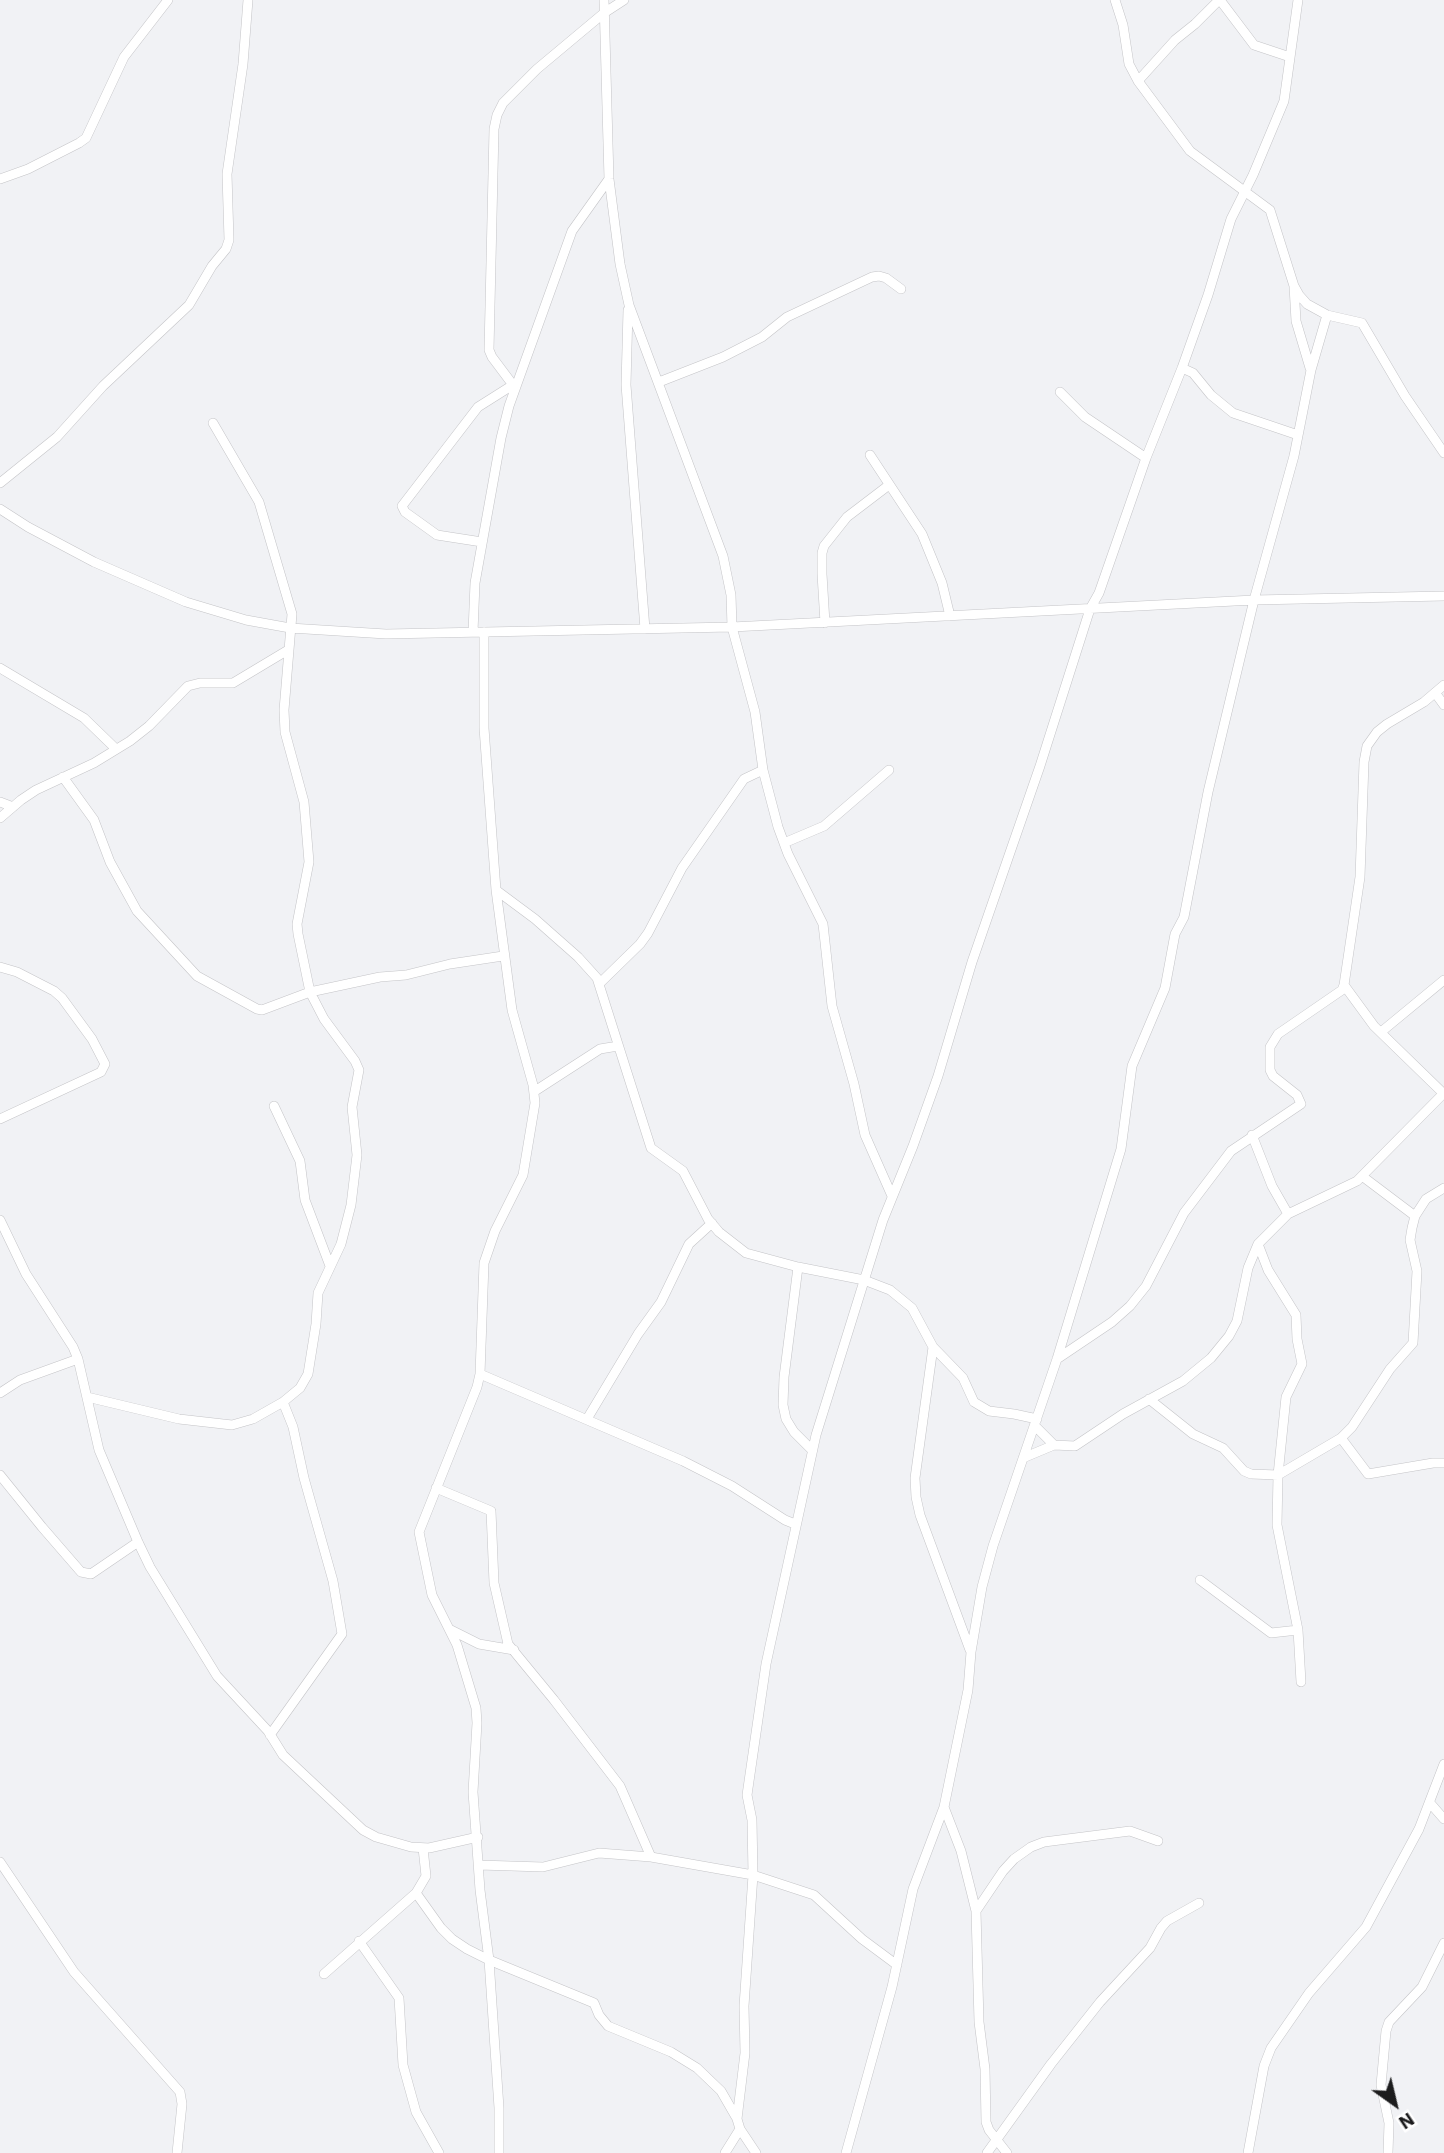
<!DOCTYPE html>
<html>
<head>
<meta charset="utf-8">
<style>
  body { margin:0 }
  #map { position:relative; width:1444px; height:2153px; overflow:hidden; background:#f1f2f5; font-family:"IBM Plex Sans",sans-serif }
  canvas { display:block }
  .north { position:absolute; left:1360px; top:2069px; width:70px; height:70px; -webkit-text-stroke:5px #fff; paint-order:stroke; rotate:146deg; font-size:19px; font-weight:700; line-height:28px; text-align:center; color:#1c1c1d }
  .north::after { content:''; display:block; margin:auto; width:24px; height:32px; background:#1c1c1d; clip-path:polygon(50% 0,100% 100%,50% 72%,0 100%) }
</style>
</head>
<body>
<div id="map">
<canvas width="1444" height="2153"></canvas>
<div class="north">N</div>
</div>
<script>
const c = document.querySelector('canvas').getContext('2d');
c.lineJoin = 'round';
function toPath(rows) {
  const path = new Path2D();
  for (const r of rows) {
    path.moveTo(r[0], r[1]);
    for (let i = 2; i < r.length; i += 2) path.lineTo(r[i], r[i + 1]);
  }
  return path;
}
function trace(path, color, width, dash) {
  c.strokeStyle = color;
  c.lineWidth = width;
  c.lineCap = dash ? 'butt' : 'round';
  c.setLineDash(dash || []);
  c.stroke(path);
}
const minor = toPath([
  [604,0,609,179,620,264,629,305,723,556,731,595,732,627,755,712,763,770,778,827,788,854,823,924,832,1006,854,1084,865,1135,892,1196],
  [1115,0,1123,25,1129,64,1138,81,1190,151,1270,210,1294,286,1299,295,1307,304,1327,315,1362,323,1405,396,1444,453],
  [1220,0,1254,45,1290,57],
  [1138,81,1175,40,1195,24,1219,0],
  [0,179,28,169,79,143,86,138,124,57,168,0],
  [1294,286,1296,321,1310,368],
  [628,310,626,385,645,629],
  [1182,368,1193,373,1211,395,1233,413,1298,435],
  [659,382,723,357,762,337,787,317,872,277,879,276,886,278,901,289],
  [513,385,492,357,489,350,494,129,497,115,503,103,537,69,604,13,624,0],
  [1060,392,1085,417,1146,458],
  [870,455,922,534,942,583,950,616],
  [0,483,57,437,103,386,189,305,212,266,226,249,229,240,227,174,243,64,248,0],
  [0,509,28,527,94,562,186,602,246,620,290,628,386,634,732,627,1254,600,1444,596],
  [482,542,437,535,405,512,402,506,478,407,516,383],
  [825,623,822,574,822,553,824,546,847,517,889,485],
  [473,632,475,583,501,438,509,406,572,231,609,179],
  [484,632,484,728,496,890,512,1010,533,1085,535,1103,523,1175,495,1231,484,1263,480,1374,477,1387,419,1532,432,1595,457,1645,476,1708,477,1723,473,1792,480,1890,489,1960,499,2108,499,2153],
  [0,668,84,718,116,749],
  [1436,694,1444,705],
  [63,777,94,820,110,862,137,911,197,976,257,1009,262,1010,310,992,380,977,406,975,450,964,503,956],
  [0,802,13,807],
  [0,818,21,800,36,790,94,763,130,741,149,726,188,686,200,683,233,683,288,650],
  [784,843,824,826,889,770],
  [496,890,535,919,578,957,597,978,651,1148,683,1171,708,1219,719,1232,746,1253,798,1267,864,1280,890,1290,912,1308,933,1347,963,1378,974,1402,989,1411,1014,1414,1037,1419],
  [0,967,17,972,54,991,62,998,92,1039,105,1064,101,1072,0,1119],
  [599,984,640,944,648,933,682,868,744,779,763,770],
  [1344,985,1374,1026,1444,1094],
  [1381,1032,1444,980],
  [535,1091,600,1049,618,1046],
  [274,1106,300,1161,305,1200,330,1266],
  [1252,1135,1272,1186,1288,1214],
  [1362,1176,1415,1216],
  [0,1220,26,1274,73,1347,78,1359,99,1450,138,1542,150,1567,217,1676,268,1731,283,1755,363,1830,376,1837,411,1847,429,1848,478,1837],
  [1258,1244,1268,1270,1296,1315,1297,1339,1302,1364,1286,1397,1278,1475,1277,1525,1298,1630,1301,1682],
  [798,1267,784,1377,783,1405,786,1419,794,1432,812,1450],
  [933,1347,915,1478,916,1497,920,1515,970,1650],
  [1057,1359,1112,1322,1130,1306,1146,1286,1184,1213,1231,1151,1301,1104,1297,1095,1273,1076,1270,1070,1270,1047,1278,1034,1342,990,1344,985,1360,877,1364,762,1367,746,1377,732,1387,724,1424,702,1444,685],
  [480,1374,683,1461,732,1486,785,1520,795,1524],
  [0,1393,20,1380,78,1359],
  [87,1397,179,1419,232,1425,253,1419,283,1402,300,1388,308,1374,316,1324,318,1293,341,1244,351,1205,357,1155,352,1107,359,1070,355,1061,324,1019,310,992,298,934,297,924,309,862,304,802,285,732,284,710,292,614,259,502,213,423],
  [1149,1399,1193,1434,1223,1448,1244,1471,1251,1474,1278,1475,1341,1438,1352,1427,1390,1369,1413,1343,1417,1271,1410,1240,1412,1228,1415,1216,1426,1199,1444,1188],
  [587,1419,638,1334,661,1302,689,1244,712,1223],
  [1035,1426,1054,1445],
  [1341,1438,1368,1474,1433,1463,1444,1463],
  [1023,1458,1054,1445,1075,1446,1123,1414,1183,1381,1211,1358,1229,1336,1237,1321,1248,1268,1258,1244,1288,1214,1357,1181,1444,1093],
  [0,1475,42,1527,81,1572,91,1574,138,1542],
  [436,1488,491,1511,494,1583,508,1644,554,1700,620,1786,651,1857],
  [1200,1580,1271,1633,1298,1630],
  [449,1629,479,1644,514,1650],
  [270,1735,342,1634,333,1581,304,1478,293,1427,283,1402],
  [1430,1803,1444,1819],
  [944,1807,968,1690,971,1652,982,1587,993,1546,1057,1359,1121,1149,1132,1066,1165,988,1175,934,1184,917,1208,792,1254,600,1294,456,1311,370,1327,315],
  [0,1862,74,1972,180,2092,182,2104,177,2153],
  [479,1865,543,1867,599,1853,651,1857,753,1875,814,1895,862,1939,897,1965],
  [416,1893,441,1928,452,1939,467,1949,489,1960,594,2003,599,2015,608,2026,671,2052,697,2068,721,2091,736,2117],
  [976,1911,1003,1871,1014,1859,1031,1847,1044,1842,1130,1831,1158,1841],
  [359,1941,399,1998,403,2065,416,2112,439,2153],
  [324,1974,416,1893,426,1876,423,1848],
  [725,2153,740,2129],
  [756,2153,740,2129,737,2119,745,2053,744,2006,753,1875,752,1820,747,1795,766,1664,816,1435,883,1220,913,1146,938,1076,972,962,1040,766,1090,609,1099,593,1146,458,1182,368,1208,295,1231,219,1253,175,1284,101,1298,0],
  [846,2153,892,1987,913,1889,944,1807,961,1851,976,1911,979,2022,985,2069,986,2122,989,2130,1007,2153],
  [987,2153,1051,2064,1100,2002,1150,1948,1161,1928,1167,1921,1199,1903],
  [1248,2153,1264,2066,1271,2048,1309,1993,1366,1927,1419,1829,1444,1764],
  [1388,2153,1389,2123,1381,2085,1386,2031,1389,2022,1422,1987,1444,1943]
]);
trace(minor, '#c4c4c7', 10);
trace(minor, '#fff', 9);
</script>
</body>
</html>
